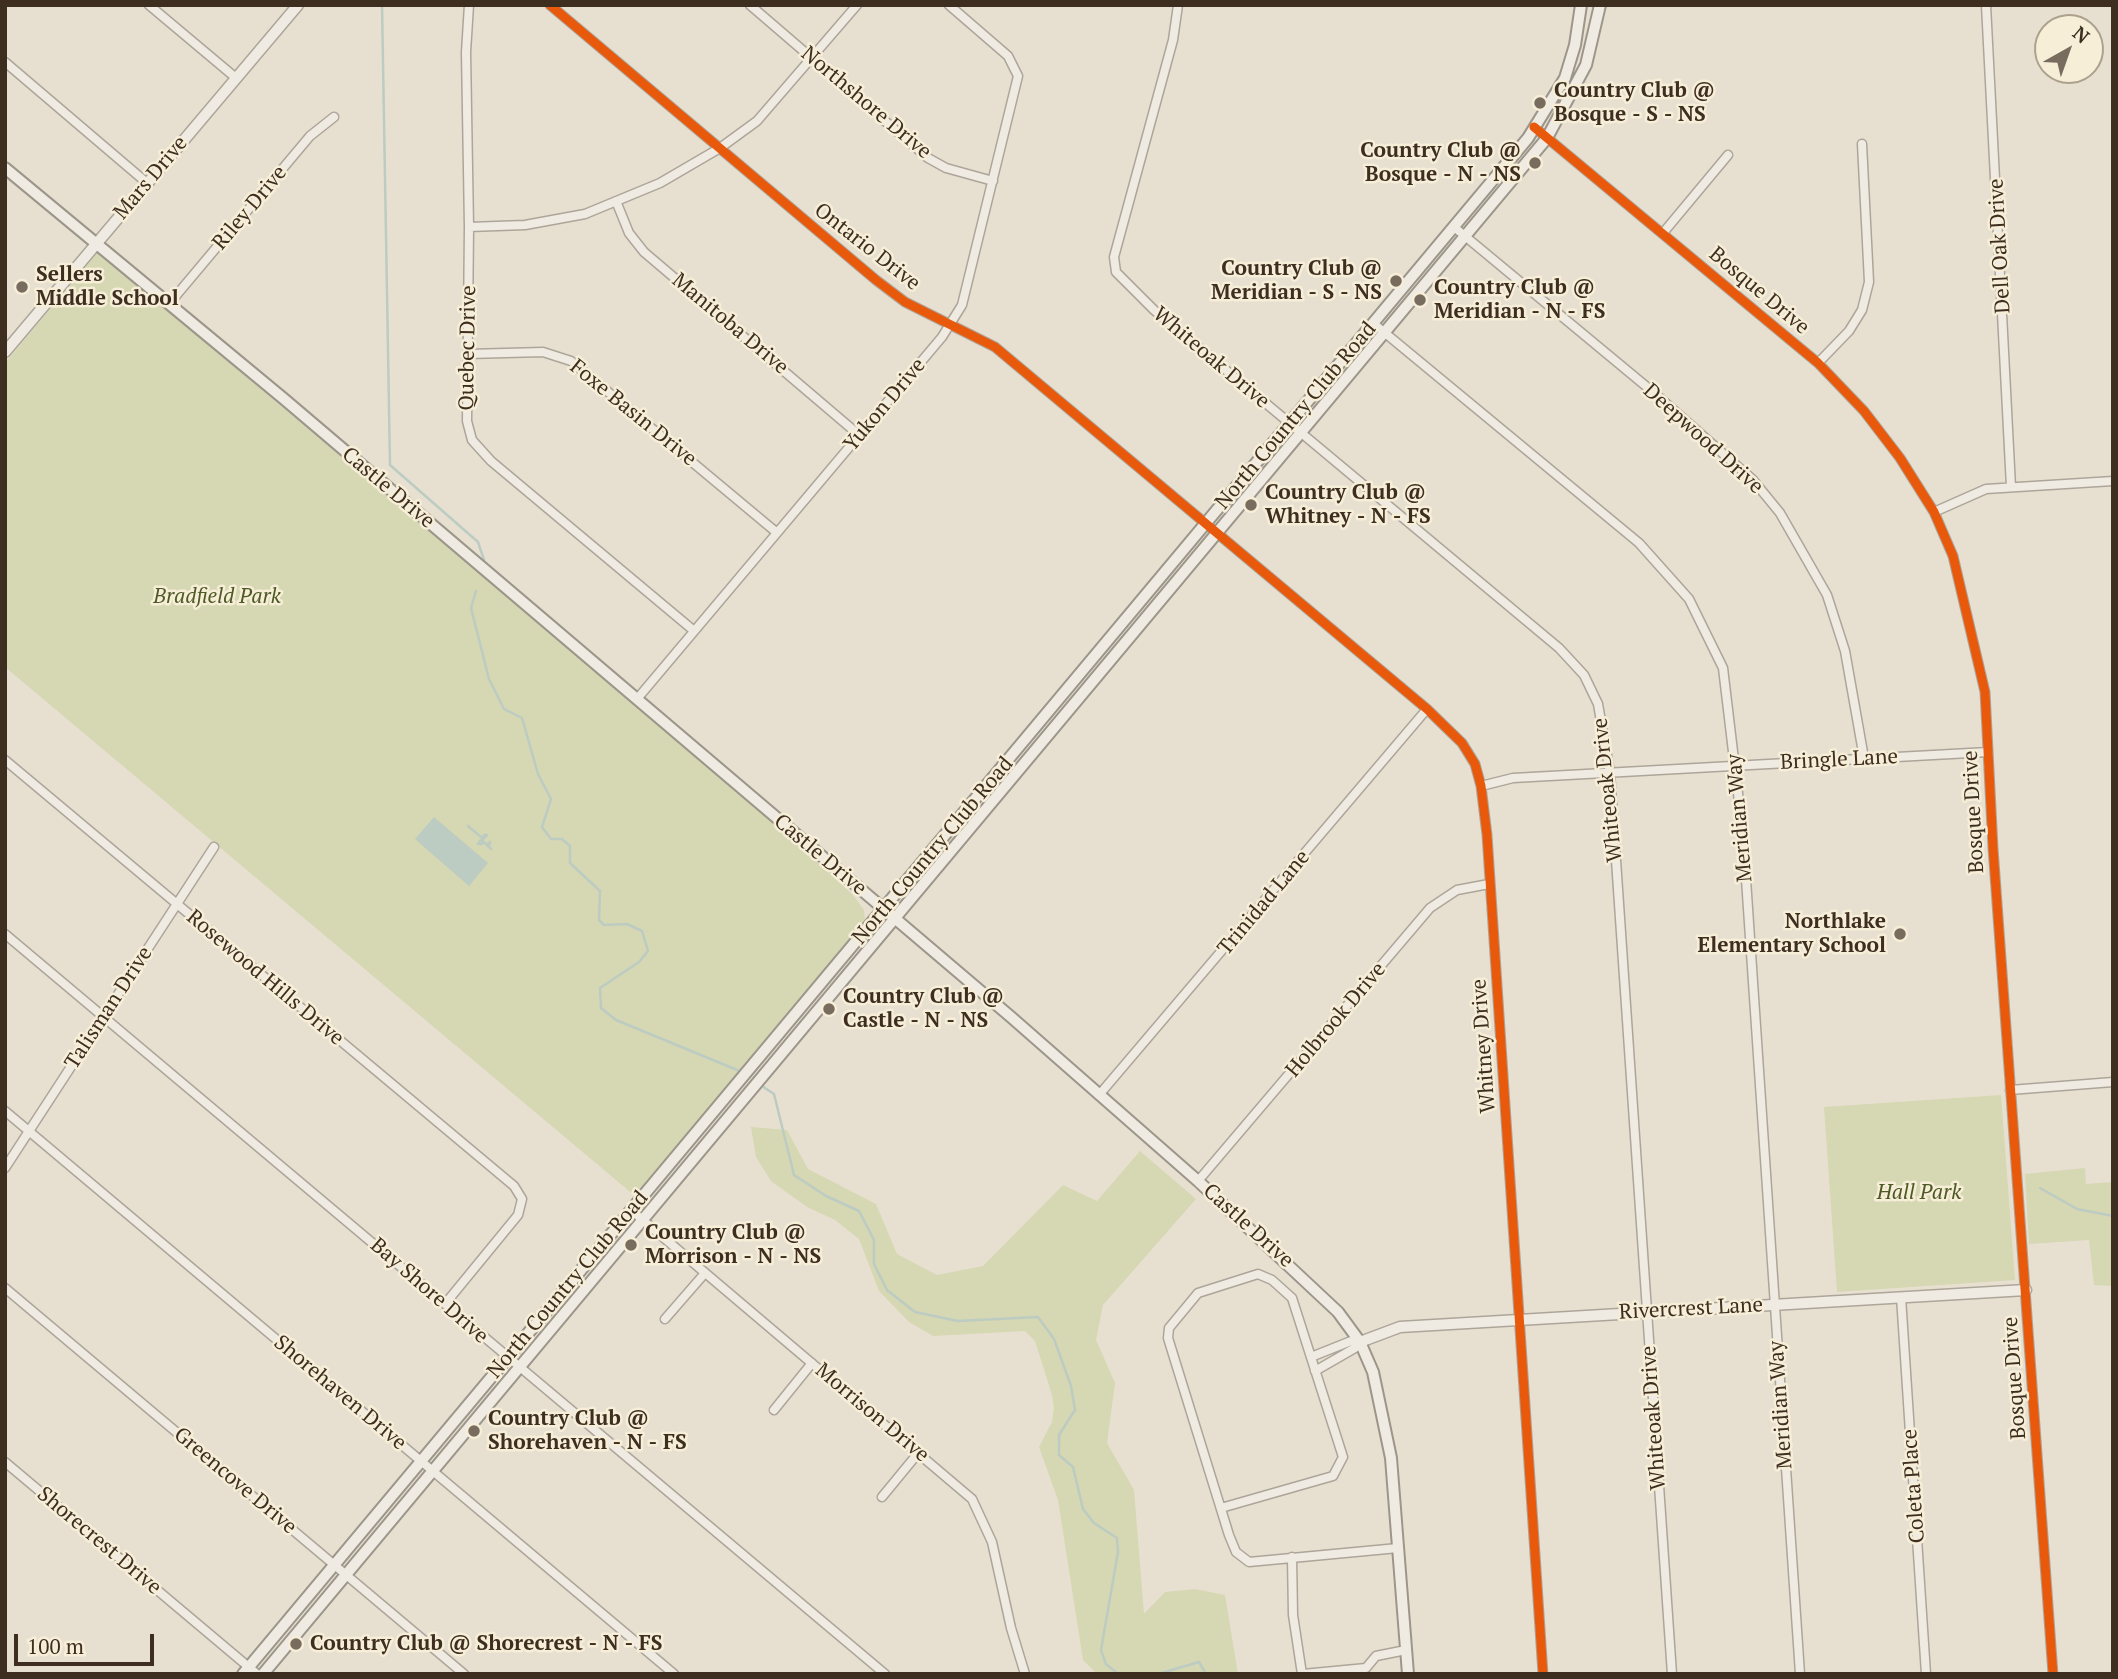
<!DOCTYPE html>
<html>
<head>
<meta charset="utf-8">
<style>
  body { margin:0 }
  #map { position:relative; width:2118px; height:1679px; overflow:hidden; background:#e7e0d1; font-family:"PT Serif",serif }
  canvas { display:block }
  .frame { position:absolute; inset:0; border:7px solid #3d2e20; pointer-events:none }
  .north { position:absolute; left:2034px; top:14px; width:70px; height:70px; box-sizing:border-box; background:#f7eed8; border:2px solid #ada18e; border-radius:50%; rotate:40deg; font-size:19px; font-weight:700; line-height:28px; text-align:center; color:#3d2e20 }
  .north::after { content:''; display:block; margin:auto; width:24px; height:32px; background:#786c5e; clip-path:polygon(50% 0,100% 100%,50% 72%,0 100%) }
  .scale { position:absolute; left:14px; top:1634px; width:140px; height:32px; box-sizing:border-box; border:4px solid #3d2e20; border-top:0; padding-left:9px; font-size:21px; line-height:24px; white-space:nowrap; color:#3d2e20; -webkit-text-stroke:5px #f7eed8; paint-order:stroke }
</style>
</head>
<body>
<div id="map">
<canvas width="2118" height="1679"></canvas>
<div class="frame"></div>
<div class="north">N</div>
<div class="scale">100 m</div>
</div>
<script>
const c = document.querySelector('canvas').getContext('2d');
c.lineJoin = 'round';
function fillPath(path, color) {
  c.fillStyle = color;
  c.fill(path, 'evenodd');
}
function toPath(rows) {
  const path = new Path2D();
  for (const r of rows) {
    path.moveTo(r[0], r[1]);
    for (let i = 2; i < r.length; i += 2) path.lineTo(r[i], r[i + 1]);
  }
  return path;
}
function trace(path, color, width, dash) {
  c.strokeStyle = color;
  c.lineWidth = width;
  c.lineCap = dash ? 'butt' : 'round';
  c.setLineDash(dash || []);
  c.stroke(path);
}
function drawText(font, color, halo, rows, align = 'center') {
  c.font = font + ' "PT Serif",serif';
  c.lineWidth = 5;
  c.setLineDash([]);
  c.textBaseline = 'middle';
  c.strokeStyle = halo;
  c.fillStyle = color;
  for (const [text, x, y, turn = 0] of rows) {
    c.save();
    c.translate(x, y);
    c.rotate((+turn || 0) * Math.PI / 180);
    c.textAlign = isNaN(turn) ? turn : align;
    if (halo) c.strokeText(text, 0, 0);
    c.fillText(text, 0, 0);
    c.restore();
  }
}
fillPath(toPath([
  [98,252,661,726,789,836,853,895,864,910,865,921,635,1196,5,667,5,363],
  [2001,1095,2015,1280,1837,1292,1824,1107],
  [751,1127,787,1130,808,1169,876,1204,897,1254,937,1275,983,1266,1063,1185,1097,1201,1140,1151,1196,1199,1103,1305,1096,1340,1115,1383,1107,1443,1134,1490,1144,1614,1165,1592,1195,1589,1225,1595,1238,1674,1097,1674,1083,1660,1058,1500,1039,1447,1052,1422,1054,1408,1052,1395,1035,1341,1025,1331,933,1336,909,1322,879,1291,859,1239,835,1220,807,1207,771,1181,756,1157],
  [2085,1168,2086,1184,2113,1182,2113,1286,2094,1285,2089,1240,2029,1244,2025,1174]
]), '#d6d7b3');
fillPath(toPath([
  [434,817,488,863,469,886,415,839]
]), '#bcccc2');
trace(toPath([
  [382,5,390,465,478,542,484,560],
  [476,591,471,608,489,679,504,709,522,718,538,774,551,799,542,827,551,839,562,839,570,846,570,863,600,891,599,920,604,925,627,924,642,931,648,951,639,962,600,988,601,1008,616,1020,742,1072],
  [468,826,481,837],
  [483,839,487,835,484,835,482,839,482,840,483,842,482,844,478,844,481,840,483,842,484,842,488,846,489,846],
  [489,846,490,842,487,845,491,849],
  [759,1084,774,1094,794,1175,826,1196,859,1211,874,1240,874,1264,887,1290,915,1312,958,1321,1038,1317,1054,1339,1071,1386,1075,1410,1059,1435,1059,1455,1073,1467,1083,1509,1094,1523,1117,1538,1118,1552,1101,1650,1106,1664,1117,1673,1158,1674,1199,1662,1206,1674],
  [2040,1188,2077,1209,2113,1216]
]), '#bcccc2', 2.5);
const minor = toPath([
  [149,5,236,78],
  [469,5,466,52,469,227,467,421,472,440,491,461,693,630],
  [550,5,876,280,905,302,995,347,1427,709,1462,743,1475,764,1481,786,1487,835,1543,1674],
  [750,5,928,158,946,168,993,181],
  [1178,5,1173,40,1114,257,1116,272,1154,310,1559,648,1584,675,1598,704,1610,773,1672,1674],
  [1986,5,2011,487],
  [5,62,147,183],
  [1534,127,1818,363,1864,411,1900,458,1934,512,1953,556,1985,692,1993,848,2053,1674],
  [616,201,629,233,644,252,859,435],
  [469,227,525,225,585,214,660,183,720,148,757,121,857,5],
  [1454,227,1653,392,1753,480,1780,513,1827,595,1845,651,1864,758],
  [1663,233,1728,155],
  [169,304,310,136,334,117],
  [1373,323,1639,543,1689,599,1723,668,1743,835,1800,1674],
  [468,354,543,352,571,361,776,532],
  [1818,363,1849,331,1862,310,1869,282,1862,144],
  [1934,512,1986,489,2113,481],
  [637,699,942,337,962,305,1018,76,1008,56,949,5],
  [5,760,514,1186,522,1199,518,1215,445,1304],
  [1481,786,1513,778,1988,752],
  [5,934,885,1674],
  [2010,1090,2113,1082],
  [1099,1095,1427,709],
  [5,1111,674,1674],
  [5,1168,214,847],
  [1198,1181,1430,908,1457,890,1489,884],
  [631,1210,972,1499,992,1542,1011,1628,1025,1674],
  [5,1288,464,1674],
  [1901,1297,1926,1674],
  [665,1319,705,1273],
  [1311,1357,1351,1341,1360,1342],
  [1315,1371,1355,1348,1360,1342],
  [774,1410,812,1363],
  [5,1462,257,1674],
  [882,1497,919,1452],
  [1221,1508,1333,1476,1343,1457,1292,1298,1272,1280,1258,1274,1198,1293,1169,1328,1168,1338,1229,1535,1236,1552,1249,1562,1398,1548],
  [1292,1557,1293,1615,1302,1674],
  [1303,1674,1366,1668,1376,1656,1406,1650]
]);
const tertiary = toPath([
  [5,352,298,5],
  [1360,1342,1400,1327,2026,1290]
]);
const secondary = toPath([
  [5,168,284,399,1011,1017,1198,1181,1338,1312,1360,1342,1373,1372,1391,1458,1408,1674],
  [243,1674,1528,138,1565,78,1575,45,1581,5],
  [263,1674,1547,138,1586,65,1600,5]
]);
trace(minor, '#ada599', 11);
trace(tertiary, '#ada599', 13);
trace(secondary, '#9c958a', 14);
trace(minor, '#efebe3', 8);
trace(tertiary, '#efebe3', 10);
trace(secondary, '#efebe3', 10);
trace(toPath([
  [550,5,876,280,905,302,995,347,1427,709,1462,743,1475,764,1481,786,1487,835,1543,1674],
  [1534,127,1818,363,1864,411,1900,458,1934,512,1953,556,1985,692,1993,848,2053,1674]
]), '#e8590c', 9);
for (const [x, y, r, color] of [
  [1540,103,7,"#786c5e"],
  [1535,163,7,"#786c5e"],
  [1396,281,7,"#786c5e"],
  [22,287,7,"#786c5e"],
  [1420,300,7,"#786c5e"],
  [1251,505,7,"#786c5e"],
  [1900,934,7,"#786c5e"],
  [829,1009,7,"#786c5e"],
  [631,1245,7,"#786c5e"],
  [474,1431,7,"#786c5e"],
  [296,1644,7,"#786c5e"]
]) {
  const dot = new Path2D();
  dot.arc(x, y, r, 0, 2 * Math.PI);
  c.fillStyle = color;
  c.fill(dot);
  trace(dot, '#f7eed8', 2.5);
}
drawText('bold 21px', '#3d2e20', '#f7eed8', [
  ["Country Club @",1554,91],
  ["Bosque - S - NS",1554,115],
  ["Country Club @",1521,151,"right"],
  ["Bosque - N - NS",1521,175,"right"],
  ["Country Club @",1382,269,"right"],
  ["Meridian - S - NS",1382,293,"right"],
  ["Sellers",36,275],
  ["Middle School",36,299],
  ["Country Club @",1434,288],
  ["Meridian - N - FS",1434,312],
  ["Country Club @",1265,493],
  ["Whitney - N - FS",1265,517],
  ["Northlake",1886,922,"right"],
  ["Elementary School",1886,946,"right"],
  ["Country Club @",843,997],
  ["Castle - N - NS",843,1021],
  ["Country Club @",645,1233],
  ["Morrison - N - NS",645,1257],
  ["Country Club @",488,1419],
  ["Shorehaven - N - FS",488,1443],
  ["Country Club @ Shorecrest - N - FS",310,1644]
], 'left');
drawText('21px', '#3d2e20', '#f7eed8', [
  ["Northshore Drive",866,103,40],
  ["Mars Drive",151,178,-50],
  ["Riley Drive",250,208,-50],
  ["Dell Oak Drive",2000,246,-93],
  ["Ontario Drive",867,247,38],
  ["Bosque Drive",1759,291,40],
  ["Manitoba Drive",730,324,40],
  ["Quebec Drive",468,348,-89],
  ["Whiteoak Drive",1211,358,40],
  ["Yukon Drive",885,405,-50],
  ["Foxe Basin Drive",633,413,39],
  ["North Country Club Road",1296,416,-50],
  ["Deepwood Drive",1703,439,42],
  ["Castle Drive",388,488,40],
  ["Bringle Lane",1839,760,-3],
  ["Whiteoak Drive",1608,790,-96],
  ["Bosque Drive",1974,812,-93],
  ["Meridian Way",1740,818,-95],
  ["North Country Club Road",933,851,-50],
  ["Castle Drive",820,855,40],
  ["Trinidad Lane",1264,903,-50],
  ["Rosewood Hills Drive",265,978,40],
  ["Talisman Drive",109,1008,-57],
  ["Holbrook Drive",1336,1020,-50],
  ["Whitney Drive",1484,1046,-94],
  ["Castle Drive",1248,1226,42],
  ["North Country Club Road",568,1285,-50],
  ["Bay Shore Drive",429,1291,41],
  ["Rivercrest Lane",1691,1309,-3],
  ["Bosque Drive",2015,1378,-94],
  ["Shorehaven Drive",340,1393,40],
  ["Meridian Way",1781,1405,-94],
  ["Morrison Drive",872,1413,40],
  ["Whiteoak Drive",1654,1418,-94],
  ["Greencove Drive",235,1481,40],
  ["Coleta Place",1914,1486,-94],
  ["Shorecrest Drive",99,1541,40]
]);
drawText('italic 21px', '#4d5a26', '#f7eed8', [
  ["Bradfield Park",217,597],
  ["Hall Park",1919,1193]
]);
</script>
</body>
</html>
